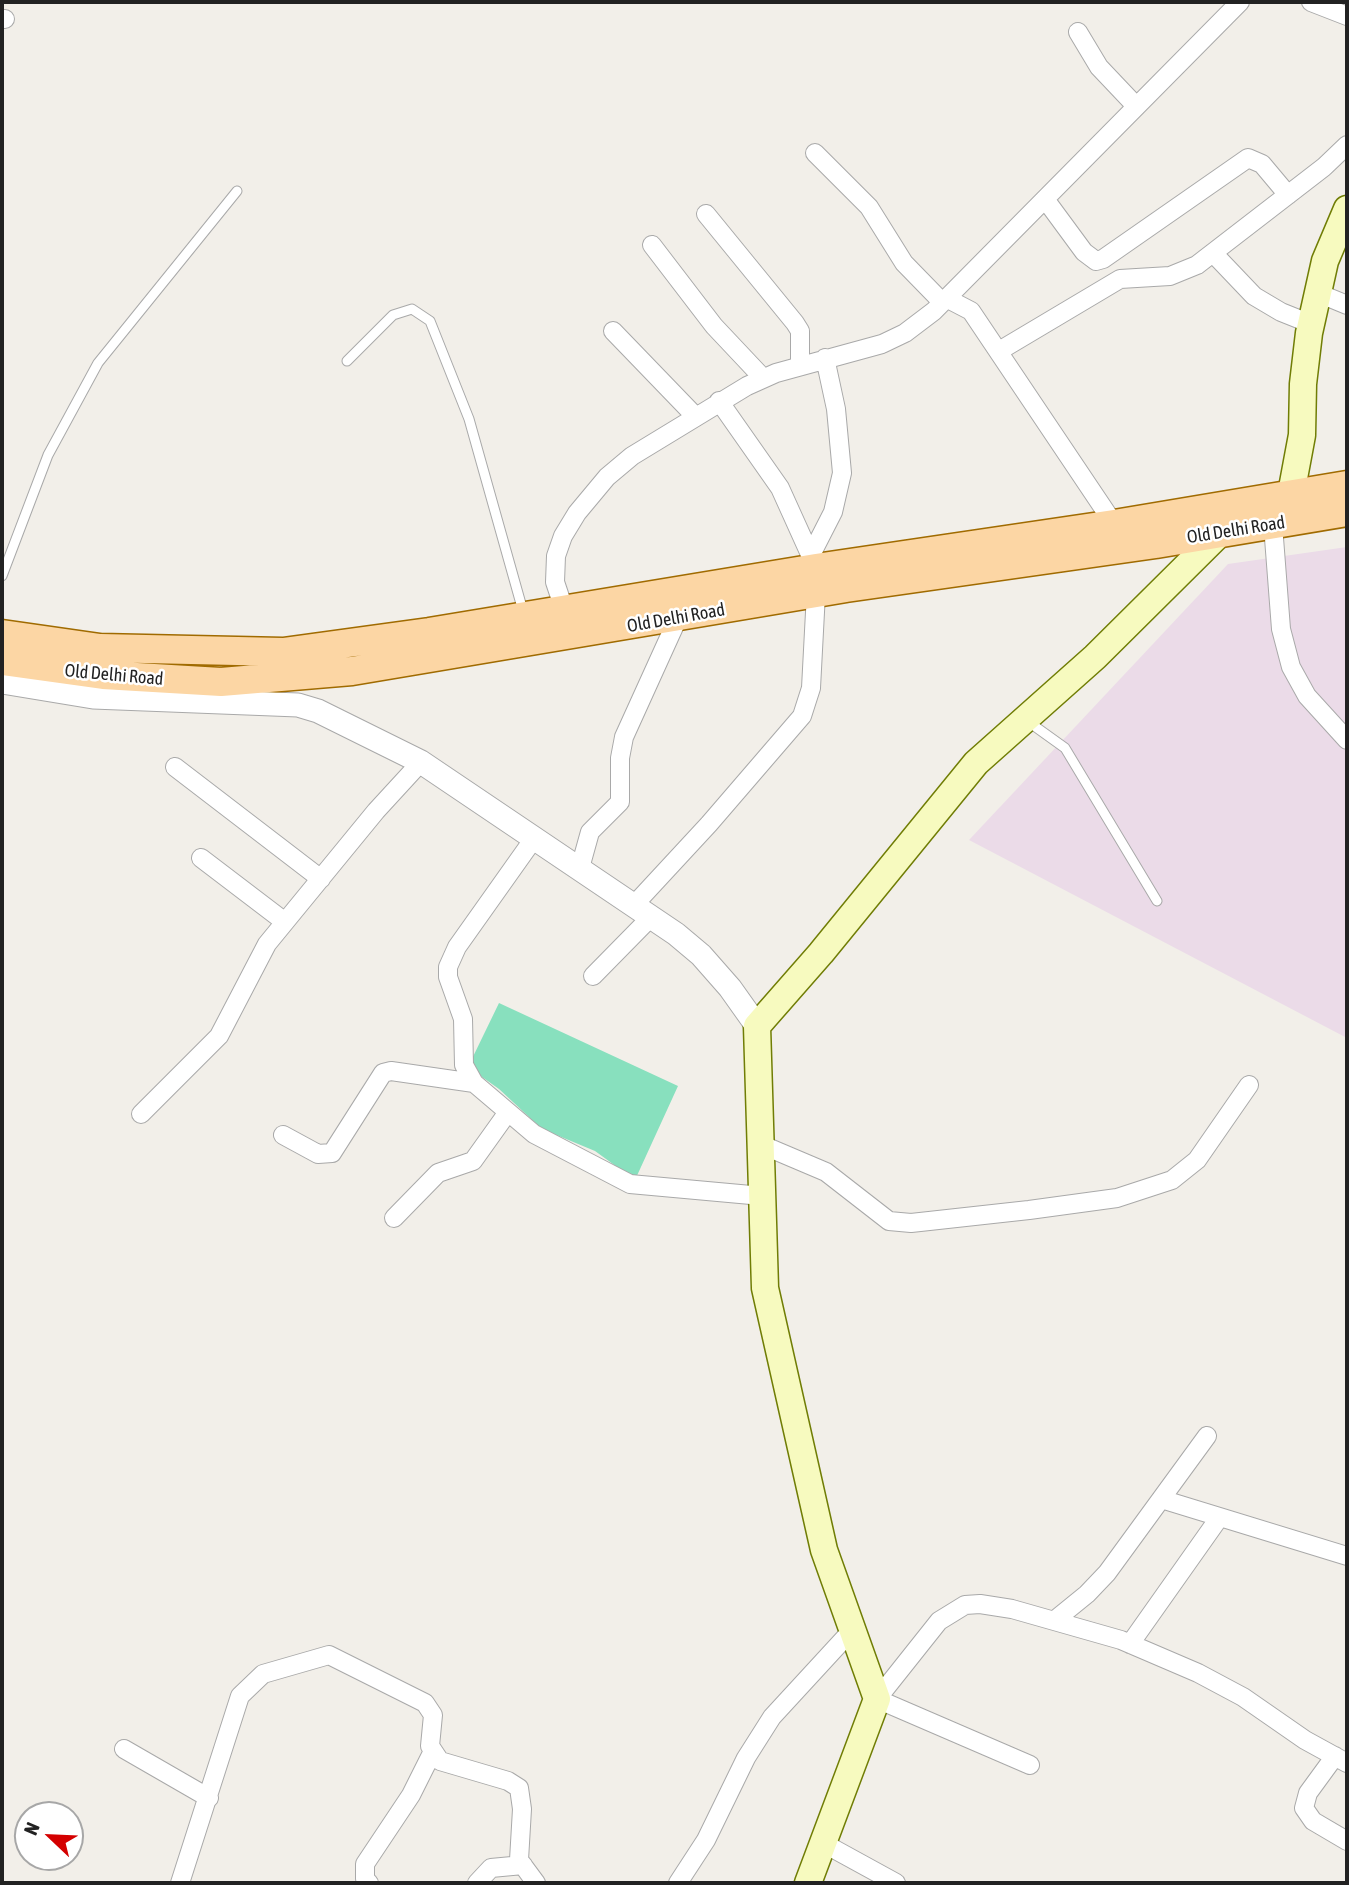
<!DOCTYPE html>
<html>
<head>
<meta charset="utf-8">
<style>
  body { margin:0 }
  #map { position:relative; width:1349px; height:1885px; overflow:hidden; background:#f2efe9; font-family:"Asap Condensed",sans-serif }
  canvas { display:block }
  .frame { position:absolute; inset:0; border:4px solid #222; pointer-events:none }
  .north { position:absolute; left:14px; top:1801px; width:70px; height:70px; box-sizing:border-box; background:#fff; border:2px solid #a7a7a7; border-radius:50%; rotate:293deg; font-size:19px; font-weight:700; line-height:28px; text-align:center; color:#222 }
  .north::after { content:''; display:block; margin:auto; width:24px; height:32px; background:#d40000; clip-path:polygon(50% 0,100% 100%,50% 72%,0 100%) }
</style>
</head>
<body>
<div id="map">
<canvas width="1349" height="1885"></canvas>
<div class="frame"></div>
<div class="north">N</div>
</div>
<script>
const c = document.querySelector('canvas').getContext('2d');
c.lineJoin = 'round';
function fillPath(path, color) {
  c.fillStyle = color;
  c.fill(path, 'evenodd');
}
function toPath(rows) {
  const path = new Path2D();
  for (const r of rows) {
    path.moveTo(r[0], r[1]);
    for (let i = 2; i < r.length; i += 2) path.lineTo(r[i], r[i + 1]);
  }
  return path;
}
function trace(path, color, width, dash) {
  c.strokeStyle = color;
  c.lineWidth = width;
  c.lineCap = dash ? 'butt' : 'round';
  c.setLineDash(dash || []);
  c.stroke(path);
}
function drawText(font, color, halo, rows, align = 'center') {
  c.font = font + ' "Asap Condensed",sans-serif';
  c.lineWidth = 5;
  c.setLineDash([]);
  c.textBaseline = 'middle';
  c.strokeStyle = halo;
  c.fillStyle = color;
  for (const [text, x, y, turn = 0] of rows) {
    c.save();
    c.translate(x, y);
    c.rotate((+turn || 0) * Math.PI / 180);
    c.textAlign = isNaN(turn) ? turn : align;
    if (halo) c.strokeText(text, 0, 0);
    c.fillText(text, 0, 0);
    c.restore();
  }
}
fillPath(toPath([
  [1347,547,1347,1038,969,840,1228,564]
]), '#ebdbe8');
fillPath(toPath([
  [499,1003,678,1086,635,1180,595,1151,542,1129,499,1089,468,1067]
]), '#88e0be');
const service = toPath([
  [347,361,393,315,412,309,430,321,469,419,523,611],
  [2,576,48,455,98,363,237,191],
  [1026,720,1065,748,1157,901]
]);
const minor = toPath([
  [1311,2,1347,16],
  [2,19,5,19],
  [1078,32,1099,67,1135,105],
  [815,153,869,207,904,263,942,302],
  [1045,199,1084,252,1096,261,1103,259,1248,158,1262,164,1288,195],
  [706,214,795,323,800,331,800,366],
  [652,245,714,326,763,378],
  [1213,253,1254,296,1281,312,1311,324],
  [1318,293,1347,305],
  [946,298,971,311,1114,524],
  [613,331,696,417],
  [999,351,1120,279,1170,276,1197,265,1324,167,1347,145],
  [719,401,780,488,813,561],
  [1273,525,1281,629,1291,667,1307,696,1347,740],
  [811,555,833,512,842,473,836,409,825,358],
  [564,609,555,582,556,556,563,536,577,513,607,477,632,456,747,386,776,373,882,344,905,333,934,311,1240,2],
  [175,767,321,879],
  [535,837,457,947,448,967,448,977,463,1019,464,1065,474,1083,534,1134,630,1184,762,1196],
  [201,858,285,922],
  [580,868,590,832,620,802,620,758,624,737,678,618],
  [634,905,709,824,802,716,811,688,816,593],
  [593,976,651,917],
  [141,1114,219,1036,267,944,376,811,421,762],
  [283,1135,318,1154,332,1153,383,1073,391,1071,474,1083],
  [760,1144,826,1172,889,1221,911,1223,1029,1210,1117,1198,1172,1180,1197,1160,1249,1085],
  [394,1218,438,1173,473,1161,508,1112],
  [1161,1499,1347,1556],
  [1055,1620,1087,1594,1107,1573,1207,1436],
  [1130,1644,1219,1518],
  [124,1749,209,1798],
  [1335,1756,1308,1793,1304,1808,1313,1821,1347,1841],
  [1030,1765,877,1699,939,1621,965,1605,980,1604,1012,1609,1121,1640,1198,1673,1243,1697,1305,1740,1347,1763],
  [823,1843,896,1883],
  [180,1883,240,1696,263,1674,329,1655,425,1703,433,1715,430,1746,440,1761,508,1781,519,1788,522,1809,519,1860,536,1883],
  [369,1883,365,1879,365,1864,411,1795,432,1753],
  [477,1883,491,1868,523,1865],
  [678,1883,706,1840,746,1758,772,1717,853,1629]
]);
const tertiary = toPath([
  [2,682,93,697,298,705,318,711,421,762,676,934,701,955,730,988,757,1026]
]);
const secondary = toPath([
  [1281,512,1291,494,1302,435,1303,384,1309,333,1325,261,1347,209],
  [808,1883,877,1699,824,1550,765,1288,757,1026,821,953,976,763,1095,657,1221,532,1222,524]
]);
const primary = toPath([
  [2,634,100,648,283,652,429,632,816,568,1114,524,1347,485],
  [2,661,103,675,221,682,352,671,846,588,1156,544,1347,512]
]);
trace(service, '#a9a9a9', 11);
trace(minor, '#a9a9a9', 20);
trace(tertiary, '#a9a9a9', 25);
trace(secondary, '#707d05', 29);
trace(primary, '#a06b00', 31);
trace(service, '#fff', 9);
trace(minor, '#fff', 18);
trace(tertiary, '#fff', 23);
trace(secondary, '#f7fabf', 26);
trace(primary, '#fcd6a4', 28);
drawText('18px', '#222', '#fff', [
  ["Old Delhi Road",1236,530,-9],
  ["Old Delhi Road",676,618,-10],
  ["Old Delhi Road",114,675,5]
]);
</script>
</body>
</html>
